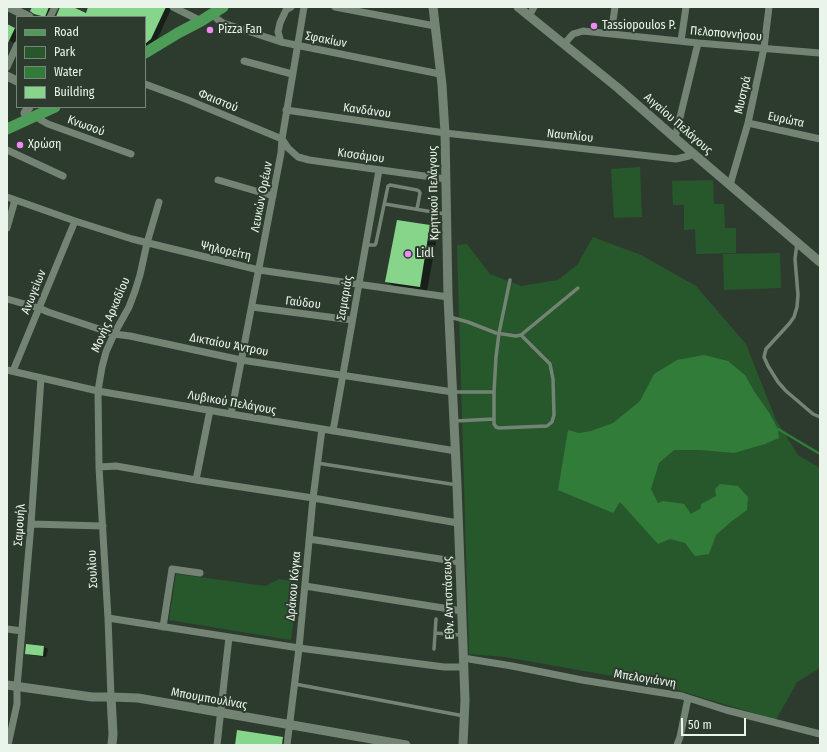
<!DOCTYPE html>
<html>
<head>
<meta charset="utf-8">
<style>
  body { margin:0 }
  #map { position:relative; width:827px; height:752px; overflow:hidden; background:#2d3b2e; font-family:"Fira Sans Condensed",sans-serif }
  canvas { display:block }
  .frame { position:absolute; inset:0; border:8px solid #ebf4eb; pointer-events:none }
  .legend { position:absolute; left:16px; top:16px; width:130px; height:92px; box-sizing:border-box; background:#2d3b2e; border:1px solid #79857a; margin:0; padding:5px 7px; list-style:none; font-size:12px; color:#ebf4eb }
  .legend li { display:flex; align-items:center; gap:8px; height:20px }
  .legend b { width:20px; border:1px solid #79857a }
  .scale { position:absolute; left:681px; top:718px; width:65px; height:18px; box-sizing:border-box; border:2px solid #ebf4eb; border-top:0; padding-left:5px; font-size:12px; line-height:14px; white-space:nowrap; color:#ebf4eb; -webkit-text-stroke:3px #2d3b2e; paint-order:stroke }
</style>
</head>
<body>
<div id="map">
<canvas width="827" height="752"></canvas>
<div class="frame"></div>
<ul class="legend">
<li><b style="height:5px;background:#4d9c57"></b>Road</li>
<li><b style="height:11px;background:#27582b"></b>Park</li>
<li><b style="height:11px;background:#307c38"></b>Water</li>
<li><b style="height:11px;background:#87d48b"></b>Building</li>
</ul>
<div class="scale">50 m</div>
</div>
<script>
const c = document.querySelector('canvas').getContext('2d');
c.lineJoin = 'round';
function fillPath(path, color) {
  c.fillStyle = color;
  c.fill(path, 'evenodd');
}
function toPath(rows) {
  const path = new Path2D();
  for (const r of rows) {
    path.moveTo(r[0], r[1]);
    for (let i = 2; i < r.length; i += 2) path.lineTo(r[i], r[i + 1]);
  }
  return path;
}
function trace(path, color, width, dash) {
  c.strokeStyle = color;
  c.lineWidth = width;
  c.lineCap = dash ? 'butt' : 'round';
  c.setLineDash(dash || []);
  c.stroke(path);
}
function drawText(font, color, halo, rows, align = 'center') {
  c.font = font + ' "Fira Sans Condensed",sans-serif';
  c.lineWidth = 4;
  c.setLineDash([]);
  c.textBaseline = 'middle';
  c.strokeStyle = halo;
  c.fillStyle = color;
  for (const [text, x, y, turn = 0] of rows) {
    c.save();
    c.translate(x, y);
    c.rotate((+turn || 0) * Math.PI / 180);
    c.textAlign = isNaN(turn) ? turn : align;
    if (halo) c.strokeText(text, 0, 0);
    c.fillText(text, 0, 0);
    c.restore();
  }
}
fillPath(toPath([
  [640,167,642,217,614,218,611,169],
  [713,180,714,204,724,204,725,228,736,228,736,253,696,254,695,229,684,230,684,205,673,205,672,181],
  [593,237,641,255,696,286,746,344,776,420,798,455,820,468,820,668,797,682,776,720,658,684,505,657,469,654,457,245,467,244,490,274,521,286,558,280,577,265],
  [780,253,781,288,724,290,723,254],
  [176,574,266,586,279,579,298,582,291,640,169,620]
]), '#27582b');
fillPath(toPath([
  [704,355,728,361,745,375,754,391,770,414,778,429,779,438,765,444,734,453,700,450,674,450,659,463,651,489,658,503,663,501,684,504,691,514,701,508,701,504,716,496,715,489,720,484,738,486,748,497,747,510,732,521,716,535,709,554,695,556,685,543,670,539,658,544,620,502,613,513,558,490,568,430,579,433,591,431,613,423,640,401,654,374,677,360]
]), '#307c38');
fillPath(toPath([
  [33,7,55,7,51,17,43,17,40,16,35,13],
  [61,7,70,7,84,13,85,12,86,13,89,7,172,7,156,42,145,49,145,17,56,17],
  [7,25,17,30,17,36,14,43,7,39],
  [398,221,430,226,438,231,427,291,394,286,387,282],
  [27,645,44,647,48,649,46,657,29,655,26,653],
  [283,738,290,742,289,745,236,745]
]), '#0007');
trace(toPath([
  [778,429,820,454]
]), '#307c38', 2.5);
fillPath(toPath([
  [32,7,49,7,45,17,34,14,30,11],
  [60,7,73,7,86,13,88,7,166,7,151,39,145,44,145,17,56,17],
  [7,24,15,28,7,45],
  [397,220,430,225,420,287,385,282],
  [26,644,44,646,43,656,25,654],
  [237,730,283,737,282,745,235,745]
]), '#87d48b');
trace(toPath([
  [385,204,445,214],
  [797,243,795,259,798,295,797,307,794,317,789,324,766,349,764,357,768,366,778,382,786,391,813,414,820,417],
  [366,245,375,245,376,243,388,186,390,185,417,190,419,191,420,193,417,209],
  [510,280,499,333,496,357,494,392,494,424,496,427,499,428,547,426,552,422,554,415,553,379,550,364,521,335],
  [450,317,468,322,496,333,516,336,521,335,578,288],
  [453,392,494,392],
  [455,421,494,419],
  [317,463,457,485],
  [435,633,461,635],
  [434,649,436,619],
  [295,684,464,716]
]), '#748474', 3.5);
trace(toPath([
  [173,7,201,21],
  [335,7,435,26],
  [212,13,217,19,223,23,281,42,440,74],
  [529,16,534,7],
  [50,17,55,7],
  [611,33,615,7],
  [681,41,686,7],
  [281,42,278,32,280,23,286,10,291,7],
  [564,44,573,34,583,31,698,43,820,53],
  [244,61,292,74],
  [7,67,17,45],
  [145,84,188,100,282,139,288,148,298,157,309,160,446,179],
  [286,110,445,133,676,159,689,156,692,153],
  [36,116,41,120,48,124,131,154],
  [748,123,820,139],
  [675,138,698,43],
  [7,150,63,176],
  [218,180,273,196],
  [730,185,748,123,764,48,769,7],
  [7,197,75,221,132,239,259,270,448,297],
  [7,228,15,200],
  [7,299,39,308,48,312,114,334,130,336,241,360,453,392],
  [252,307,352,320],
  [7,370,98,391,231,414,456,451],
  [13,371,75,221],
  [231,414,281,153,282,139,304,7],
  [333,431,379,170],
  [99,467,116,466,196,480,313,498,458,523],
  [196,480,210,410],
  [31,524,103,526],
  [309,539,460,562],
  [305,586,462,611],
  [108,618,299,648,444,667,464,667],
  [163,627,172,569,200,573],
  [7,629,22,631],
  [463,658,512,666,582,680,682,696,726,710,820,734],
  [111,697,108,618,99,467,98,391,102,367,106,352,114,334,129,307,135,291,140,275,147,243,159,202],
  [8,745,17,704,17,687,31,524,41,378],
  [217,745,229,637],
  [287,745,299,648,313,498,322,429],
  [677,745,680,737,688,698]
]), '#748474', 7);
trace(toPath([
  [9,7,29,17],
  [433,7,442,85,445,133,448,297,457,485,465,700,463,745],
  [518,7,618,88,675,138,820,262],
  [7,76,17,81],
  [25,113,29,107],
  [7,685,92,697,111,697,138,698,406,745],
  [111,697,113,734,112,745]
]), '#748474', 9);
trace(toPath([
  [145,53,178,33,201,21,223,7],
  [7,129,55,107]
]), '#4d9c57', 11);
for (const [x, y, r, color] of [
  [594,26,4,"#f08bf5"],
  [210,30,4,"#f08bf5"],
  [20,145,4,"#f08bf5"],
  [408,254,4,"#f08bf5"]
]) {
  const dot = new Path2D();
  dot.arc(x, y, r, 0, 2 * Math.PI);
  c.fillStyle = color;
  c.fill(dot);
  trace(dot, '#2d3b2e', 1.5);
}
drawText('12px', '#ebf4eb', '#2d3b2e', [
  ["Tassiopoulos P.",602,26],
  ["Pizza Fan",218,30],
  ["Χρώση",28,145],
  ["Lidl",416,254]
], 'left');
drawText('12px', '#ebf4eb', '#2d3b2e', [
  ["Πελοποννήσου",726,34,5],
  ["Σφακίων",326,40,11],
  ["Μυστρά",743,95,-77],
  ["Φαιστού",218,101,22],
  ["Κανδάνου",367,111,8],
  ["Ευρώτα",786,120,12],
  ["Αιγαίου Πελάγους",678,124,41],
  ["Κνωσού",86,126,20],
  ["Ναυπλίου",570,136,6],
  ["Κισσάμου",361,156,8],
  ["Κρητικού Πελάγους",434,193,-91],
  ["Λευκών Ορέων",262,197,-79],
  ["Ψηλορείτη",226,251,13],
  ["Ανωγείων",34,292,-68],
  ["Σαμαριάς",345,298,-80],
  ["Γαύδου",303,303,7],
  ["Μονής Αρκαδίου",111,315,-67],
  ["Δικταίου Άντρου",229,345,11],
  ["Λυβικού Πελάγους",232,403,10],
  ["Σαμουήλ",20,525,-86],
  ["Σουλίου",93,569,-93],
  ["Δράκου Κόγκα",294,586,-85],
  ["Εθν. Αντιστάσεως",449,598,-92],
  ["Μπελογιάννη",645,679,9],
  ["Μπουμπουλίνας",209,699,10]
]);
</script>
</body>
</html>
